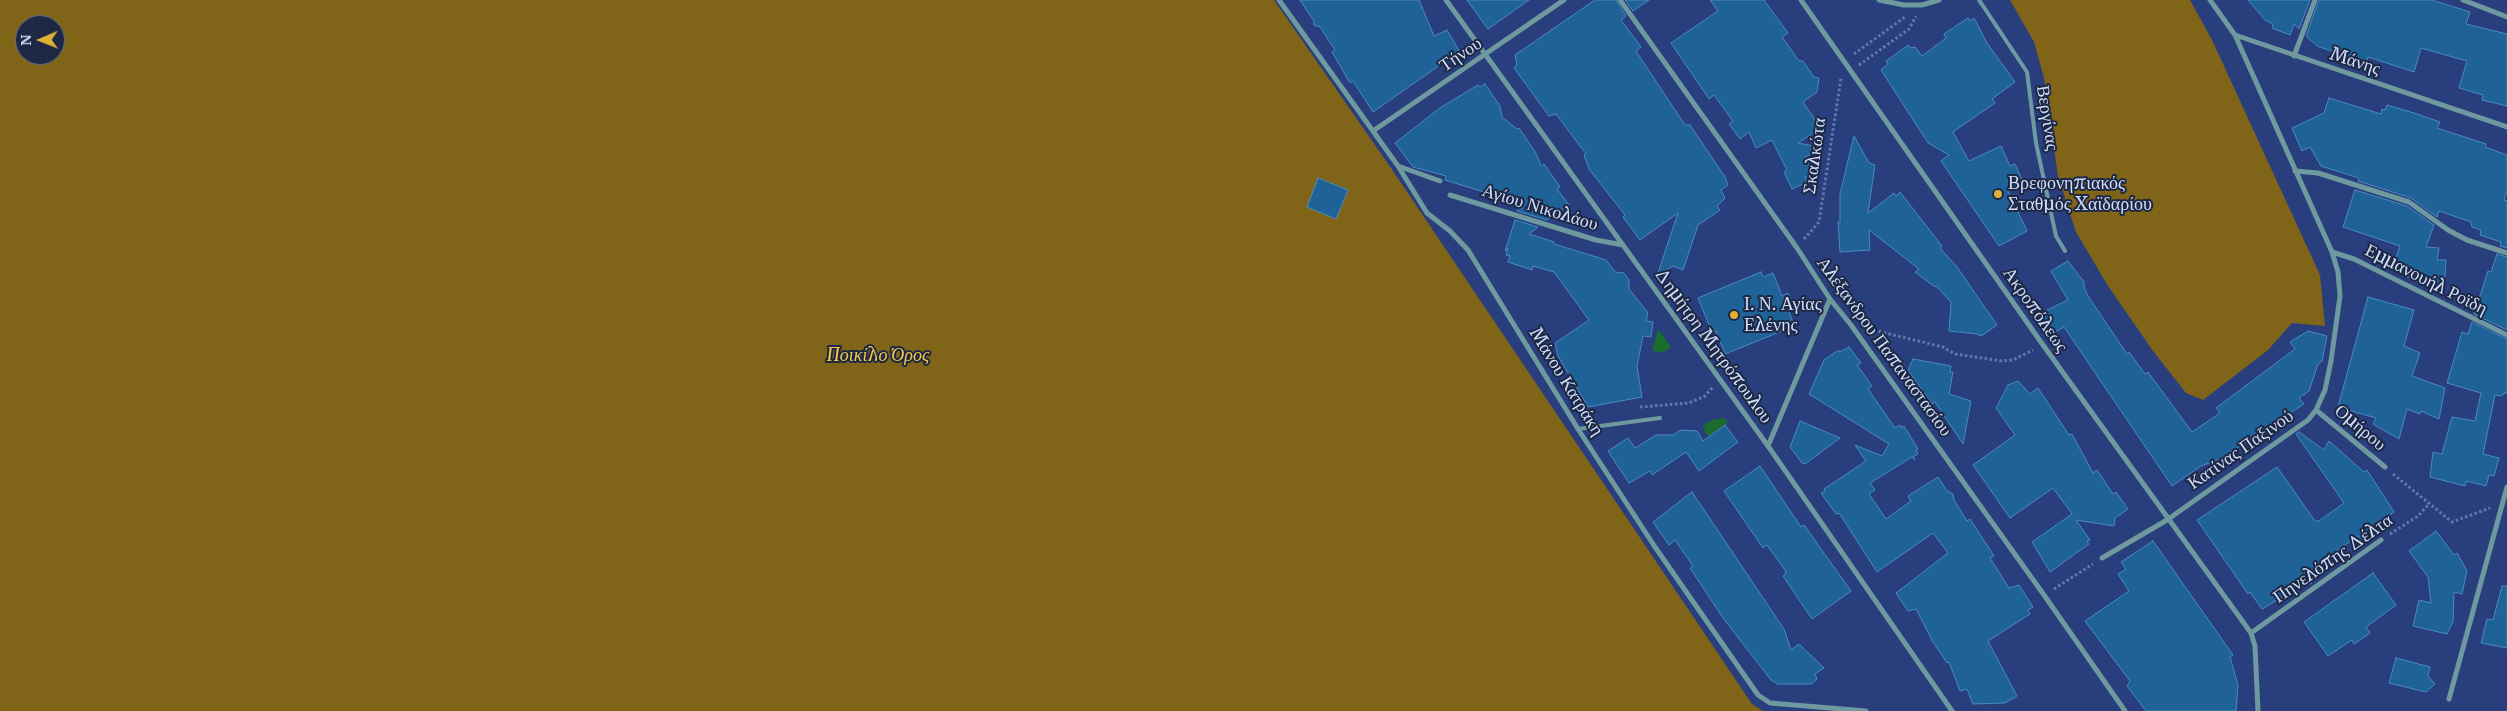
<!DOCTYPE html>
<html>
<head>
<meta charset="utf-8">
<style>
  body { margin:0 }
  #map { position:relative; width:2507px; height:711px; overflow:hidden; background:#293e7c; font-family:Merriweather,serif }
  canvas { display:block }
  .north { position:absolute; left:15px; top:15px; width:50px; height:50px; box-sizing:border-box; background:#1d2844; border:1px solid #65718d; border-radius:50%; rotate:269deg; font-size:14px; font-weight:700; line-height:20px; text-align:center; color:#d1defb }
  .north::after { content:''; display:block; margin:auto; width:18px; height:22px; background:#dfb034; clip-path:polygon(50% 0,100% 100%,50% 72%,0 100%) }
</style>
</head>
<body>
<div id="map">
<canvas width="2507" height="711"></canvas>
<div class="north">N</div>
</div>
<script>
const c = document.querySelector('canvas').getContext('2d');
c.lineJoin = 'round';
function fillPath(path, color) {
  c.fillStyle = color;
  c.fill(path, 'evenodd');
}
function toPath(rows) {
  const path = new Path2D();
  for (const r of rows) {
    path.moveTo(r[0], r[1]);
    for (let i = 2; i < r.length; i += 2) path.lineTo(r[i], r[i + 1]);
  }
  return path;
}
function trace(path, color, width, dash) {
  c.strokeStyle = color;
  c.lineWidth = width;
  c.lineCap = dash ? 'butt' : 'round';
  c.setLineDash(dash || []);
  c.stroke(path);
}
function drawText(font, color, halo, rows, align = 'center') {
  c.font = font + ' Merriweather,serif';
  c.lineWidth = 4;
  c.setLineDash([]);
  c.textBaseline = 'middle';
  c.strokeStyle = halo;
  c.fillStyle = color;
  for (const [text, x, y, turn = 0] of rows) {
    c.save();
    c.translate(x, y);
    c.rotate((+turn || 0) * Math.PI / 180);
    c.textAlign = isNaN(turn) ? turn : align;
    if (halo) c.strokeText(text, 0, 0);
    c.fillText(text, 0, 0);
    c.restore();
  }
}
fillPath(toPath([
  [0,0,1274,0,1391,168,1752,704,1763,711,0,711],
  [25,25,55,25,55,55,25,55],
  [2010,0,2190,0,2212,40,2320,275,2325,326,2292,323,2268,350,2203,400,2186,393,2153,351,2108,286,2076,232,2058,176,2044,78,2034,42]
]), '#806418');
fillPath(toPath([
  [1658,329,1671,347,1664,352,1652,351],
  [1724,418,1728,422,1709,436,1706,434,1703,426,1712,420]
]), '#1b6d2d');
const building = toPath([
  [1300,0,1419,0,1434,36,1447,30,1461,54,1440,65,1373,112,1353,81,1350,83,1332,52,1335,50,1320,27,1314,25,1314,21,1300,0],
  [1467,0,1529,0,1488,29,1467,0],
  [1595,0,1616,0,1626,16,1621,20,1641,47,1636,51,1685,125,1690,125,1700,140,1725,177,1728,185,1721,190,1725,198,1717,206,1720,210,1698,225,1683,270,1673,266,1657,276,1678,213,1640,240,1623,217,1625,215,1589,169,1584,155,1586,154,1556,114,1549,116,1514,68,1517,65,1515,55,1595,0],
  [1625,0,1649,0,1633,11,1625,0],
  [1710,0,1764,0,1788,33,1782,37,1799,61,1803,61,1814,77,1819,78,1817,92,1803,102,1821,128,1798,143,1823,148,1805,157,1813,174,1805,177,1807,182,1792,189,1784,172,1787,170,1772,140,1756,148,1749,132,1740,139,1729,124,1733,121,1714,95,1709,99,1671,43,1718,11,1710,0],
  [2248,0,2310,0,2299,29,2294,24,2290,35,2272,28,2273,24,2265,20,2248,0],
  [2319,0,2432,0,2470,12,2466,24,2507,34,2507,106,2482,100,2483,95,2459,88,2467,61,2421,48,2414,72,2368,57,2366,63,2317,46,2306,36,2319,0],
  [1968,18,1970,21,1974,18,1987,43,2015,82,1992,99,1995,103,1953,132,1969,161,2001,146,2010,166,2015,164,2024,184,2008,191,2027,231,1999,246,1941,161,1949,155,1928,143,1881,70,1888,64,1886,61,1908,45,1910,48,1915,47,1922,56,1946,38,1944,34,1968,18],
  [1485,84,1500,106,1502,117,1517,129,1519,128,1536,153,1541,166,1544,164,1560,187,1557,189,1569,205,1547,220,1517,211,1520,203,1445,180,1446,176,1413,167,1395,143,1440,108,1478,85,1480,87,1485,84],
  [2329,98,2381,114,2382,109,2385,110,2387,105,2414,113,2440,122,2437,128,2486,144,2485,147,2507,155,2507,192,2504,200,2507,201,2507,248,2500,246,2501,242,2480,235,2481,230,2472,227,2471,222,2439,211,2437,217,2411,198,2358,181,2359,178,2321,166,2310,147,2302,151,2292,128,2324,113,2329,98],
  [1854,136,1869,163,1875,165,1868,213,1894,193,1896,196,1900,192,1942,246,1940,248,1957,267,1997,325,1981,336,1977,334,1949,331,1951,302,1936,286,1935,287,1915,272,1919,269,1869,230,1870,250,1840,252,1838,222,1840,222,1840,194,1854,136],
  [1318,178,1348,190,1336,219,1307,207,1318,178],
  [2355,190,2407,206,2434,225,2426,247,2439,248,2437,260,2446,260,2445,276,2437,292,2392,269,2400,246,2343,227,2355,190],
  [1515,220,1538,227,1529,234,1554,242,1554,244,1606,260,1615,272,1624,273,1629,280,1629,289,1648,313,1646,321,1653,322,1651,337,1643,336,1637,366,1642,397,1588,407,1558,356,1555,343,1589,320,1554,272,1533,266,1532,270,1508,262,1510,256,1506,255,1508,248,1505,251,1515,220],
  [2497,254,2507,257,2507,330,2474,314,2488,271,2491,272,2497,254],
  [2068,261,2084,282,2084,287,2088,296,2127,354,2129,352,2145,374,2148,372,2192,432,2220,413,2216,408,2295,349,2290,342,2308,331,2327,336,2322,361,2318,364,2309,391,2299,398,2304,404,2220,459,2201,466,2172,486,2064,327,2047,337,2038,319,2047,314,2045,311,2068,300,2051,271,2068,261],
  [1761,272,1763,277,1773,273,1782,296,1788,293,1795,309,1789,312,1793,322,1785,325,1787,329,1725,354,1716,331,1712,332,1698,298,1761,272],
  [2368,297,2414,310,2404,346,2420,353,2412,376,2445,388,2439,419,2421,411,2420,414,2407,409,2399,439,2373,424,2376,418,2338,407,2368,297],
  [2472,322,2507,339,2507,393,2504,393,2502,396,2495,395,2483,454,2499,458,2494,476,2489,475,2486,486,2466,481,2465,486,2430,477,2433,452,2442,454,2452,417,2475,421,2481,393,2447,383,2462,332,2468,334,2472,322],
  [1849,347,1861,363,1857,365,1872,386,1868,389,1895,428,1900,425,1902,428,1904,426,1918,449,1916,450,1918,454,1913,457,1915,460,1912,457,1870,483,1875,490,1869,494,1886,519,1911,501,1908,496,1938,477,1947,491,1953,494,1954,500,1967,521,1970,519,1994,556,1990,558,2009,588,2019,585,2033,607,2028,610,2030,614,1988,641,2017,696,2005,703,1973,704,1967,689,1960,691,1949,662,1947,663,1933,642,1916,609,1908,611,1896,593,1948,553,1933,533,1877,572,1839,513,1836,514,1821,493,1825,491,1824,489,1866,461,1855,445,1882,456,1889,444,1809,394,1824,360,1837,351,1842,351,1849,347],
  [1913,359,1951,366,1950,372,1953,372,1949,394,1971,401,1963,444,1935,402,1932,404,1908,370,1913,359],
  [2018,381,2030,394,2038,388,2069,435,2072,434,2093,473,2097,470,2113,494,2116,492,2128,509,2115,518,2114,526,2076,520,2090,540,2087,542,2089,544,2050,572,2032,542,2072,514,2053,488,2010,518,1973,465,2015,435,1996,408,2008,385,2018,381],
  [1800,421,1840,438,1805,464,1802,463,1790,447,1800,421],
  [1725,425,1738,442,1699,471,1686,452,1652,475,1650,471,1629,483,1608,451,1628,438,1635,448,1656,435,1674,435,1680,430,1697,431,1703,441,1725,425],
  [2299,432,2324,450,2329,441,2364,472,2367,470,2394,512,2388,516,2386,521,2374,530,2375,532,2362,541,2358,536,2320,562,2325,569,2313,577,2311,584,2306,583,2262,609,2250,592,2248,594,2197,520,2277,467,2315,521,2319,521,2344,503,2296,434,2299,432],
  [1760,466,1801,527,1804,525,1851,591,1812,619,1783,576,1786,574,1785,570,1767,545,1763,548,1724,491,1760,466],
  [1692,492,1784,629,1791,650,1799,644,1824,668,1815,674,1817,679,1811,684,1778,684,1771,680,1723,618,1690,568,1693,566,1675,540,1669,545,1653,522,1692,492],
  [2436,531,2454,555,2457,553,2467,571,2462,594,2454,592,2453,622,2447,634,2413,626,2419,600,2431,603,2428,577,2409,551,2436,531],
  [2153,541,2233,655,2230,657,2238,685,2236,711,2146,711,2127,686,2130,681,2085,621,2129,591,2118,574,2126,569,2121,562,2153,541],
  [2373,573,2396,605,2366,627,2370,633,2354,644,2352,640,2328,656,2304,622,2373,573],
  [2502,586,2507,586,2507,648,2481,643,2487,619,2493,620,2502,586],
  [2396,658,2430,667,2428,676,2435,684,2426,692,2389,683,2396,658]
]);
fillPath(building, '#1f6297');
trace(building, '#4a8ac2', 1);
trace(toPath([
  [1854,54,1905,17],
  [1859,65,1909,29,1916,16],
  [1804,239,1819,222,1841,78],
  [1869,329,1943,347,1955,354,2002,361,2013,360,2033,350],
  [1640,407,1689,403,1705,396,1713,387],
  [2393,474,2452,522,2490,508],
  [2390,534,2418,516,2429,504],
  [2054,589,2093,564]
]), '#6678aa', 3, [2.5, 2.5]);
trace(toPath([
  [1979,0,2027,72,2036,143,2047,194,2056,236,2065,251],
  [1578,429,1660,418]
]), '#6d999f', 4);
trace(toPath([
  [1279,0,1398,166,1427,213,1450,231,1468,250,1578,429,1655,547,1758,695,1770,703,1866,711],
  [1446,0,1768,446,1952,711],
  [1620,0,1797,248,1830,299,1851,325,2044,595,2125,711],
  [1801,0,2043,345,2251,633,2255,646,2258,711],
  [1879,0,1904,5,1922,5,1939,0],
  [2463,0,2507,17],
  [2235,35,2507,127],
  [2294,56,2315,0],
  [1373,131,1564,0],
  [1398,166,1440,181],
  [2295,171,2318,173,2409,202,2448,230,2467,240,2507,253],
  [1450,195,1596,240,1623,245],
  [2332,252,2354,259,2507,335],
  [2316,410,2385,467],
  [1768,446,1830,299],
  [2102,558,2167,520,2308,420,2316,410,2325,390,2331,361,2340,296,2338,272,2332,252,2235,35,2210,0],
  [2251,633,2381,540],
  [2449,699,2507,487]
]), '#6d999f', 5);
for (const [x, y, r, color] of [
  [1998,194,5,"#dfb034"],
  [1734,315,5,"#dfb034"]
]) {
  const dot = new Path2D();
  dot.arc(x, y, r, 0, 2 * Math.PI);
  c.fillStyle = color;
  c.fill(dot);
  trace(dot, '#1d2844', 2);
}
drawText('18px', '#d1defb', '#1d2844', [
  ["Τήνου",1461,55,-34],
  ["Μάνης",2355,62,18],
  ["Βεργίνας",2047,118,81],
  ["Σκαλκώτα",1815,156,-82],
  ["Αγίου Νικολάου",1540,208,17],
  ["Εμμανουήλ Ροϊδη",2426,280,27],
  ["Ακροπόλεως",2035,310,55],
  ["Δημήτρη Μητρόπουλου",1713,346,54],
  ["Αλέξανδρου Παπαναστασίου",1884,347,54],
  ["Μάνου Κατράκη",1566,382,58],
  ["Ομήρου",2360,428,40],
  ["Κατίνας Παξινού",2241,450,-35],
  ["Πηνελόπης Δέλτα",2333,559,-35]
]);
drawText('18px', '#d1defb', '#1d2844', [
  ["Βρεφονηπιακός",2008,184],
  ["Σταθμός Χαϊδαρίου",2008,205],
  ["Ι. Ν. Αγίας",1744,305],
  ["Ελένης",1744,326]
], 'left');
drawText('italic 18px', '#f9c849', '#1d2844', [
  ["Ποικίλο Όρος",878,356]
]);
</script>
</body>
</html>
